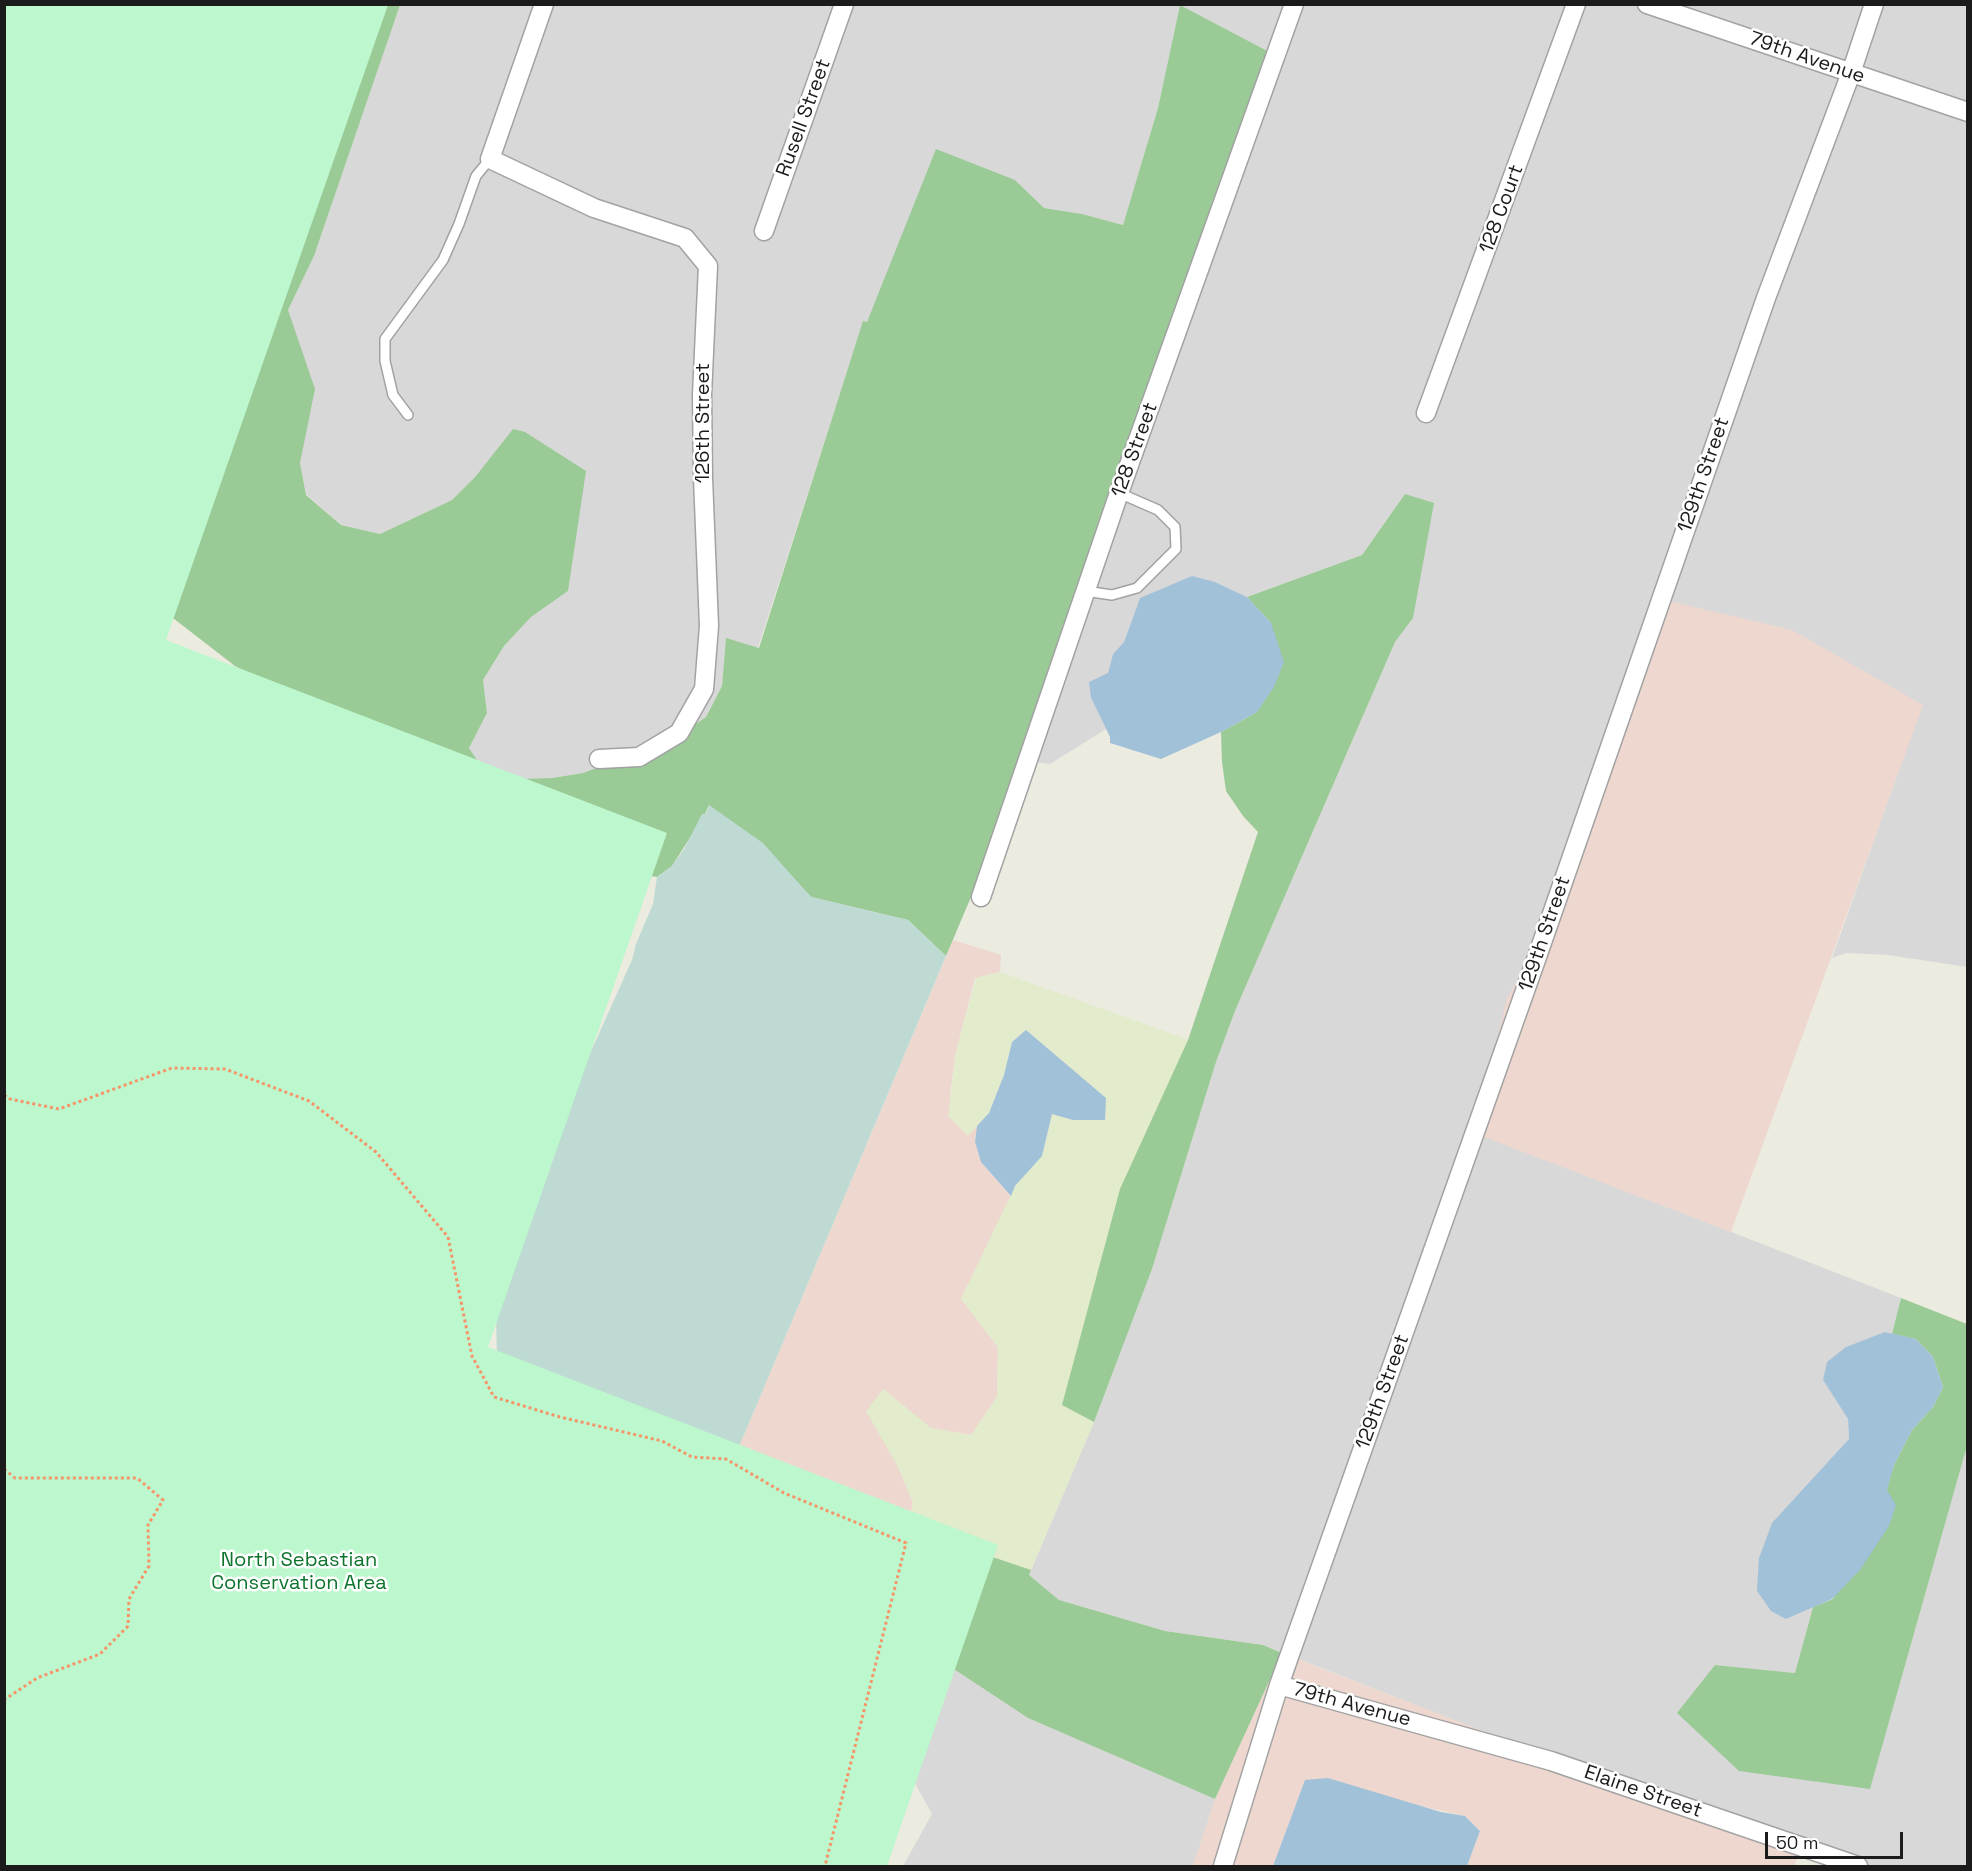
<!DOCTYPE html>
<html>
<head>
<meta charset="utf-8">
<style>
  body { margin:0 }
  #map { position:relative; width:1972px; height:1871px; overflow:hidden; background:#ecebe0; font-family:"Space Grotesk",sans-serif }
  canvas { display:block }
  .frame { position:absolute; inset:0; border:6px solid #1b1b1b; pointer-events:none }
  .scale { position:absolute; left:1765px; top:1832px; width:138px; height:27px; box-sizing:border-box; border:3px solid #1b1b1b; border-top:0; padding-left:8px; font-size:18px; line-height:21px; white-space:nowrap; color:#1b1b1b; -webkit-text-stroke:4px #fff; paint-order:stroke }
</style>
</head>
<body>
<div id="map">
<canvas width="1972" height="1871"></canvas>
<div class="frame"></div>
<div class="scale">50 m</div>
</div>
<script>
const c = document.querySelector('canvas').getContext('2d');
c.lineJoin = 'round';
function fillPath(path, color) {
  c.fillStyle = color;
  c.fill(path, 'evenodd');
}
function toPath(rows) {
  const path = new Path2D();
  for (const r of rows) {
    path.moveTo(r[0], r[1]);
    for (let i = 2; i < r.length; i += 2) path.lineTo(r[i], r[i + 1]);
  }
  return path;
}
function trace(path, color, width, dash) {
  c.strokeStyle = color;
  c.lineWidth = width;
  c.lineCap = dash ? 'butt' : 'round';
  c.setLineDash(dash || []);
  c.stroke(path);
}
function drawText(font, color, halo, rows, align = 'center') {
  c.font = font + ' "Space Grotesk",sans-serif';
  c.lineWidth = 5;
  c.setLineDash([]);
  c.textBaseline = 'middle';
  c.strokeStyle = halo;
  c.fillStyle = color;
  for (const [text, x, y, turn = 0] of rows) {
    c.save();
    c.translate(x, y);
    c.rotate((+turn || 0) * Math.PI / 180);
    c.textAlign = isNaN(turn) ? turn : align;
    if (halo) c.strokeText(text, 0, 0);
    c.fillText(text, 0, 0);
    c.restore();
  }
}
fillPath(toPath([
  [400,5,1967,5,1967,967,1888,955,1846,953,1832,958,1922,705,1474,1132,1901,1298,1892,1334,1885,1332,1823,1380,1848,1419,1849,1439,1786,1619,1813,1607,1795,1673,1715,1665,1870,1788,1967,1446,1967,1866,1826,1866,1263,1645,1165,1631,1059,1600,1029,1575,1094,1422,1152,1269,1216,1062,1235,1011,1395,642,1413,618,1405,494,1362,555,1247,597,1215,582,1164,589,1140,598,1124,642,1113,654,1108,673,1091,698,1106,729,1050,764,1026,761,1139,450,1155,420,1222,223,1275,55,1180,5,1158,108,1123,225,1082,214,1044,208,1015,180,866,322,863,322,758,648,726,639,722,686,706,717,682,733,623,758,583,773,552,778,519,779,487,776,469,748,487,713,483,680,504,646,531,617,568,591,476,476,452,500,380,534,341,525,306,494,300,463,306,429,288,310,314,256],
  [890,1627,1028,1718,1215,1799,1193,1866,903,1866,932,1814,863,1690]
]), '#d9d8d8');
fillPath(toPath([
  [1652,597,1792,630,1923,705,1731,1232,1474,1133,1507,998,1533,954],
  [953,940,1001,955,1000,972,975,978,956,1052,950,1094,968,1135,977,1126,975,1142,981,1162,1011,1196,961,1299,998,1347,997,1397,971,1435,931,1428,883,1389,898,1467,913,1502,908,1528,730,1468],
  [1282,1653,1542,1754,1800,1851,1794,1866,1467,1866,1480,1831,1465,1816,1305,1780,1273,1866,1193,1866,1215,1799]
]), '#edd7cf');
fillPath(toPath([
  [1000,972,1189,1040,1159,1107,1062,1405,1094,1422,1031,1570,908,1528,913,1502,898,1467,866,1411,883,1389,931,1428,971,1435,997,1397,998,1347,961,1299,1015,1186,1042,1156,1052,1114,1073,1120,1106,1098,1026,1030,1012,1042,1004,1075,989,1113,968,1136,948,1116,956,1052,976,978]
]), '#e2ebcb');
fillPath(toPath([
  [5,5,400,5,314,256,288,310,315,389,300,463,306,495,341,525,380,534,452,500,476,476,513,429,525,432,586,471,568,591,531,617,504,646,483,680,487,713,469,748,487,775,519,779,552,778,583,773,623,758,682,733,706,717,722,686,726,638,759,648,863,321,867,322,936,149,1015,180,1044,208,1082,214,1123,225,1158,108,1180,5,1275,55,1222,223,1155,420,1139,450,1007,812,946,956,908,920,811,897,796,881,709,805,705,814,672,866,657,877,519,857,412,756,235,666,76,543],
  [1405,494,1434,503,1413,618,1395,642,1235,1011,1216,1062,1152,1269,1094,1422,1062,1405,1120,1189,1188,1040,1258,832,1243,816,1226,791,1222,762,1221,732,1257,712,1271,623,1247,597,1362,555],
  [1901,1298,1967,1324,1967,1446,1870,1789,1739,1771,1677,1713,1715,1665,1795,1673,1813,1607,1833,1599,1886,1490,1894,1465,1912,1430,1933,1407,1943,1387,1933,1357,1916,1339,1892,1334],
  [730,1468,1031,1570,1029,1575,1059,1600,1165,1631,1263,1645,1282,1653,1215,1799,1028,1718,890,1627]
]), '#9aca96');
fillPath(toPath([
  [709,805,763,843,811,897,908,920,946,956,730,1468,498,1395,496,1318,527,1194,632,960,636,944,653,904,657,877,672,866,684,849,702,814,706,814]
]), '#bedad3');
fillPath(toPath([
  [5,4,388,5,166,640,667,833,488,1347,998,1545,887,1866,5,1866]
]), '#bdf7ce');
fillPath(toPath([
  [1192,576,1215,582,1247,597,1271,623,1284,662,1274,687,1257,712,1221,732,1161,759,1110,743,1110,737,1091,698,1089,682,1108,673,1113,654,1124,642,1140,598],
  [1026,1030,1106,1098,1105,1120,1073,1120,1052,1114,1042,1156,1015,1186,1011,1196,981,1162,975,1142,977,1126,989,1113,1004,1075,1012,1042],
  [1885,1332,1916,1339,1933,1357,1943,1387,1933,1407,1912,1430,1894,1465,1887,1490,1896,1505,1889,1526,1860,1570,1832,1599,1786,1619,1771,1611,1757,1591,1759,1558,1772,1523,1849,1439,1848,1419,1823,1380,1827,1362,1846,1347],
  [1328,1778,1441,1812,1465,1816,1480,1831,1467,1866,1273,1866,1305,1780]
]), '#a1c1d9');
const service = toPath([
  [408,415,393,395,385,361,385,339,443,260,459,224,476,176,490,159],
  [1085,591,1112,595,1137,588,1176,549,1175,527,1158,510,1119,493]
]);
const minor = toPath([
  [544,4,490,159,594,208,685,238,708,266,702,395,703,478,709,626,704,689,679,733,639,757,599,759],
  [1647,4,1968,112],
  [764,231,844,4],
  [1426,413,1576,4],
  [981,897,1119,493,1294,4],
  [1279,1685,1551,1761,1858,1866],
  [1223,1866,1279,1685,1537,957,1766,298,1851,73,1874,4]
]);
trace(service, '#a2a2a2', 12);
trace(minor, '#a2a2a2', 21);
trace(toPath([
  [4,1095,10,1099,59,1109,172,1068,225,1069,309,1101,376,1152,448,1237,472,1356,494,1397,560,1417,662,1441,692,1457,726,1459,784,1493,906,1543,825,1866],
  [4,1469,15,1478,137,1478,163,1500,148,1525,149,1566,129,1599,128,1626,100,1654,37,1678,4,1700]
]), '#f59569', 3, [3, 3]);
trace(service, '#fff', 9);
trace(minor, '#fff', 18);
drawText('20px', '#1b1b1b', '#fff', [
  ["79th Avenue",1807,58,19],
  ["Rusell Street",804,118,-70],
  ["128 Court",1502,209,-70],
  ["126th Street",704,423,-90],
  ["128 Street",1135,450,-70],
  ["129th Street",1704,475,-71],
  ["129th Street",1545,934,-71],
  ["129th Street",1383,1392,-70],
  ["79th Avenue",1352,1705,15],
  ["Elaine Street",1643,1792,19]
]);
drawText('20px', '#0e732c', '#fff', [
  ["North Sebastian",299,1561],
  ["Conservation Area",299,1584]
]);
</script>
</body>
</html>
